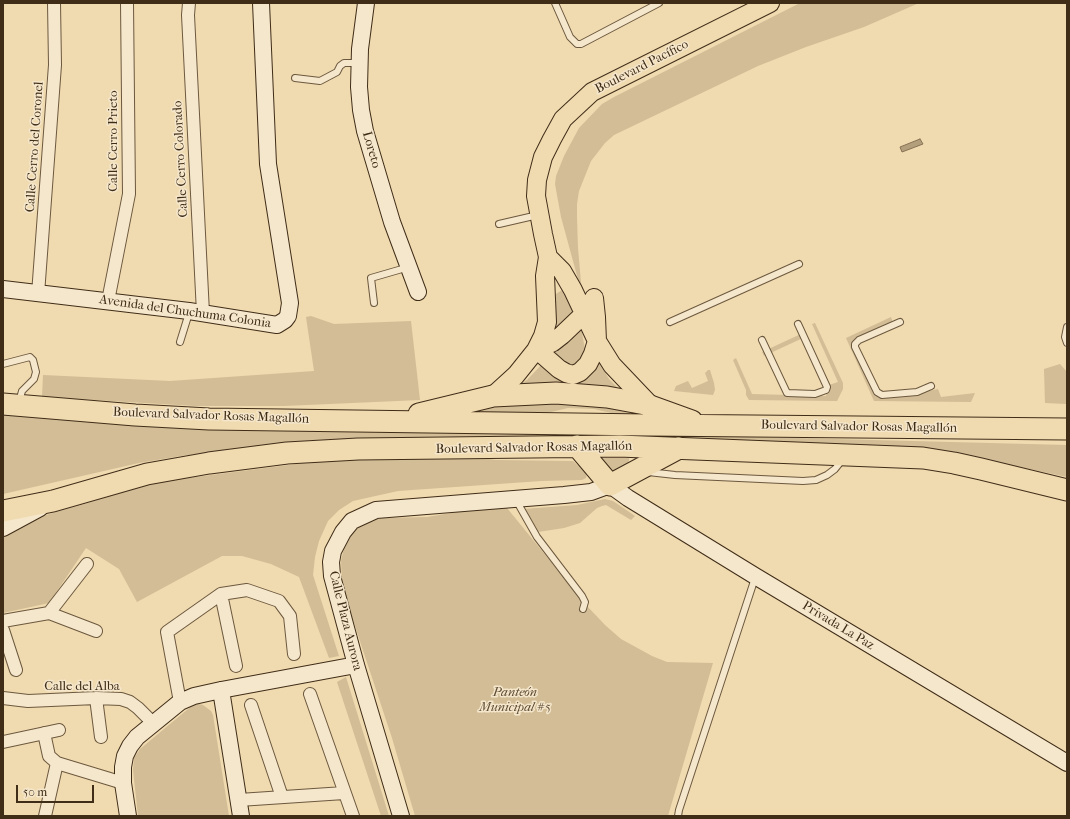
<!DOCTYPE html>
<html>
<head>
<meta charset="utf-8">
<style>
  body { margin:0 }
  #map { position:relative; width:1070px; height:819px; overflow:hidden; background:#f0dab0; font-family:"IM FELL French Canon",serif }
  canvas { display:block }
  .frame { position:absolute; inset:0; border:4px solid #402d18; pointer-events:none }
  .scale { position:absolute; left:16px; top:785px; width:78px; height:18px; box-sizing:border-box; border:2px solid #402d18; border-top:0; padding-left:5px; font-size:12px; line-height:14px; white-space:nowrap; color:#402d18; -webkit-text-stroke:3px #f5e7cc; paint-order:stroke }
</style>
</head>
<body>
<div id="map">
<canvas width="1070" height="819"></canvas>
<div class="frame"></div>
<div class="scale">50 m</div>
</div>
<script>
const c = document.querySelector('canvas').getContext('2d');
c.lineJoin = 'round';
function fillPath(path, color) {
  c.fillStyle = color;
  c.fill(path, 'evenodd');
}
function toPath(rows) {
  const path = new Path2D();
  for (const r of rows) {
    path.moveTo(r[0], r[1]);
    for (let i = 2; i < r.length; i += 2) path.lineTo(r[i], r[i + 1]);
  }
  return path;
}
function trace(path, color, width, dash) {
  c.strokeStyle = color;
  c.lineWidth = width;
  c.lineCap = dash ? 'butt' : 'round';
  c.setLineDash(dash || []);
  c.stroke(path);
}
function drawText(font, color, halo, rows, align = 'center') {
  c.font = font + ' "IM FELL French Canon",serif';
  c.lineWidth = 3;
  c.setLineDash([]);
  c.textBaseline = 'middle';
  c.strokeStyle = halo;
  c.fillStyle = color;
  for (const [text, x, y, turn = 0] of rows) {
    c.save();
    c.translate(x, y);
    c.rotate((+turn || 0) * Math.PI / 180);
    c.textAlign = isNaN(turn) ? turn : align;
    if (halo) c.strokeText(text, 0, 0);
    c.fillText(text, 0, 0);
    c.restore();
  }
}
fillPath(toPath([
  [800,3,919,3,864,27,806,47,758,66,614,135,605,143,591,161,579,191,577,204,577,218,578,248,582,294,561,217,555,184,556,176,564,156,579,128,602,104,614,97],
  [562,290,566,293,574,308,573,314,553,336,556,294],
  [311,316,334,324,411,321,420,400,284,406,195,406,42,397,43,375,170,381,314,371,306,317],
  [891,317,893,323,852,346,874,393,877,395,924,392,938,389,941,397,975,393,971,402,874,401,846,338],
  [815,323,843,383,843,389,837,401,749,400,746,395,746,390,733,360,736,358,752,394,826,396,829,385,838,382,812,324],
  [576,327,581,327,586,355,575,366,568,367,555,357,554,351],
  [803,333,805,337,764,356,762,352],
  [599,357,603,369,609,379,620,390,512,389,527,380,544,362,565,379],
  [1060,364,1067,372,1067,404,1045,403,1044,369],
  [708,370,710,370,714,383,715,390,713,395,674,391,676,386,688,381,692,388,708,381,705,373],
  [502,400,596,401,666,416,624,416,594,409,568,408,534,416,407,414],
  [3,412,719,436,1067,445,1067,477,953,453,472,439,314,440,181,456,139,463,3,494],
  [460,455,496,460,573,461,587,474,586,478,582,480,541,481,398,491,353,501,339,510,328,521,319,541,315,557,313,575,339,656,329,658,299,577,271,564,242,556,222,556,137,602,119,569,86,548,49,603,3,613,3,532,18,523,88,503,149,483,327,460],
  [602,458,629,458,629,461,612,477,602,461],
  [605,499,613,501,635,516,631,520,606,505,602,506,597,508,580,523,564,528,538,532,523,509,577,505],
  [507,508,587,606,605,625,621,639,652,656,667,662,713,663,668,816,415,816,392,738,342,587,341,560,344,549,352,534,359,527,368,522,382,518,427,517,469,510],
  [346,677,389,816,381,816,337,682],
  [194,704,199,704,203,705,211,711,213,715,229,816,138,816,133,770,134,758,140,749]
]), '#d2bd96');
const water = toPath([
  [920,139,923,144,902,152,900,147,920,139]
]);
fillPath(water, '#b49f7c');
trace(water, '#867154', 1);
const lane = toPath([
  [555,3,570,37,577,44,581,44,659,3],
  [295,78,320,81,337,72,340,66,344,63,359,63],
  [499,224,538,215],
  [374,303,371,278,409,267],
  [670,322,799,264],
  [900,322,859,340,855,344,855,347,877,392,882,395,917,392,931,386],
  [1067,327,1065,337,1067,343],
  [762,340,787,393,815,394,826,390,827,387,798,324],
  [180,342,189,313],
  [3,364,30,357,33,360,36,372,34,379,22,391,19,402],
  [648,472,675,475,803,481,816,480,827,475,835,469,843,459],
  [516,500,537,537,582,596,585,602,583,609],
  [678,816,679,810,755,578]
]);
const street = toPath([
  [189,3,188,15,203,313],
  [38,294,55,65,54,3],
  [108,301,129,194,127,3],
  [221,594,236,666],
  [49,613,87,564],
  [49,613,96,631],
  [3,621,49,613],
  [3,630,16,670],
  [310,694,353,816],
  [3,698,28,701,96,698,121,699,130,702,138,708,153,723],
  [96,698,101,737],
  [180,702,167,632,221,594,247,590,279,601,290,616,294,654],
  [251,705,282,797],
  [44,733,49,756,57,763,123,783],
  [3,742,59,730],
  [239,800,344,793],
  [45,816,57,763]
]);
const secondary = toPath([
  [366,3,360,49,359,87,361,110,365,131,392,222,418,292],
  [3,289,189,311,277,325,285,320,288,316,290,303,268,164,261,3],
  [3,528,40,508],
  [221,690,241,816],
  [128,816,123,783,123,767,125,756,130,746,137,737,180,702,194,696,221,690,356,665],
  [401,816,356,665,332,576,331,562,333,551,343,532,352,521,376,510,564,495,591,492,610,485,628,498,755,576,1067,763]
]);
const primary = toPath([
  [548,257,562,271,573,290,597,341,612,365,651,406],
  [536,350,543,355,559,369,566,373,573,375,580,372,588,364,593,354,597,341,596,317,594,298],
  [536,350,553,342,562,335,584,314,589,304],
  [493,396,516,375,536,350,543,336,547,322,545,276,548,257,543,234,536,196,537,180,543,157,552,139,563,119,592,92,770,3]
]);
const highway = toPath([
  [3,404,135,415,209,419,648,425,1067,429],
  [419,414,493,396,556,393,607,397,645,404,692,421],
  [577,446,610,485,679,448],
  [3,511,53,501,147,474,209,463,287,453,358,449,619,446,923,458,954,463,981,469,1067,490]
]);
trace(lane, '#6c583e', 8);
trace(street, '#6c583e', 14);
trace(secondary, '#402d18', 18);
trace(primary, '#402d18', 20);
trace(highway, '#402d18', 23);
trace(lane, '#f5e7cc', 6);
trace(street, '#f5e7cc', 12);
trace(secondary, '#f5e7cc', 16);
trace(primary, '#f0dab0', 18);
trace(highway, '#f0dab0', 21);
drawText('13px', '#402d18', '#f5e7cc', [
  ["Boulevard Pacífico",642,67,-27],
  ["Calle Cerro Prieto",114,141,-90],
  ["Calle Cerro del Coronel",35,147,-86],
  ["Loreto",371,150,74],
  ["Calle Cerro Colorado",181,159,-93],
  ["Avenida del Chuchuma Colonia",185,312,8],
  ["Boulevard Salvador Rosas Magallón",211,416,2],
  ["Boulevard Salvador Rosas Magallón",859,427,1],
  ["Boulevard Salvador Rosas Magallón",534,448,-1],
  ["Calle Plaza Aurora",345,621,76],
  ["Privada La Paz",838,626,31],
  ["Calle del Alba",82,687]
]);
drawText('italic 13px', '#5d4a31', '#f5e7cc', [
  ["Panteón",515,693],
  ["Municipal #5",515,708]
]);
</script>
</body>
</html>
